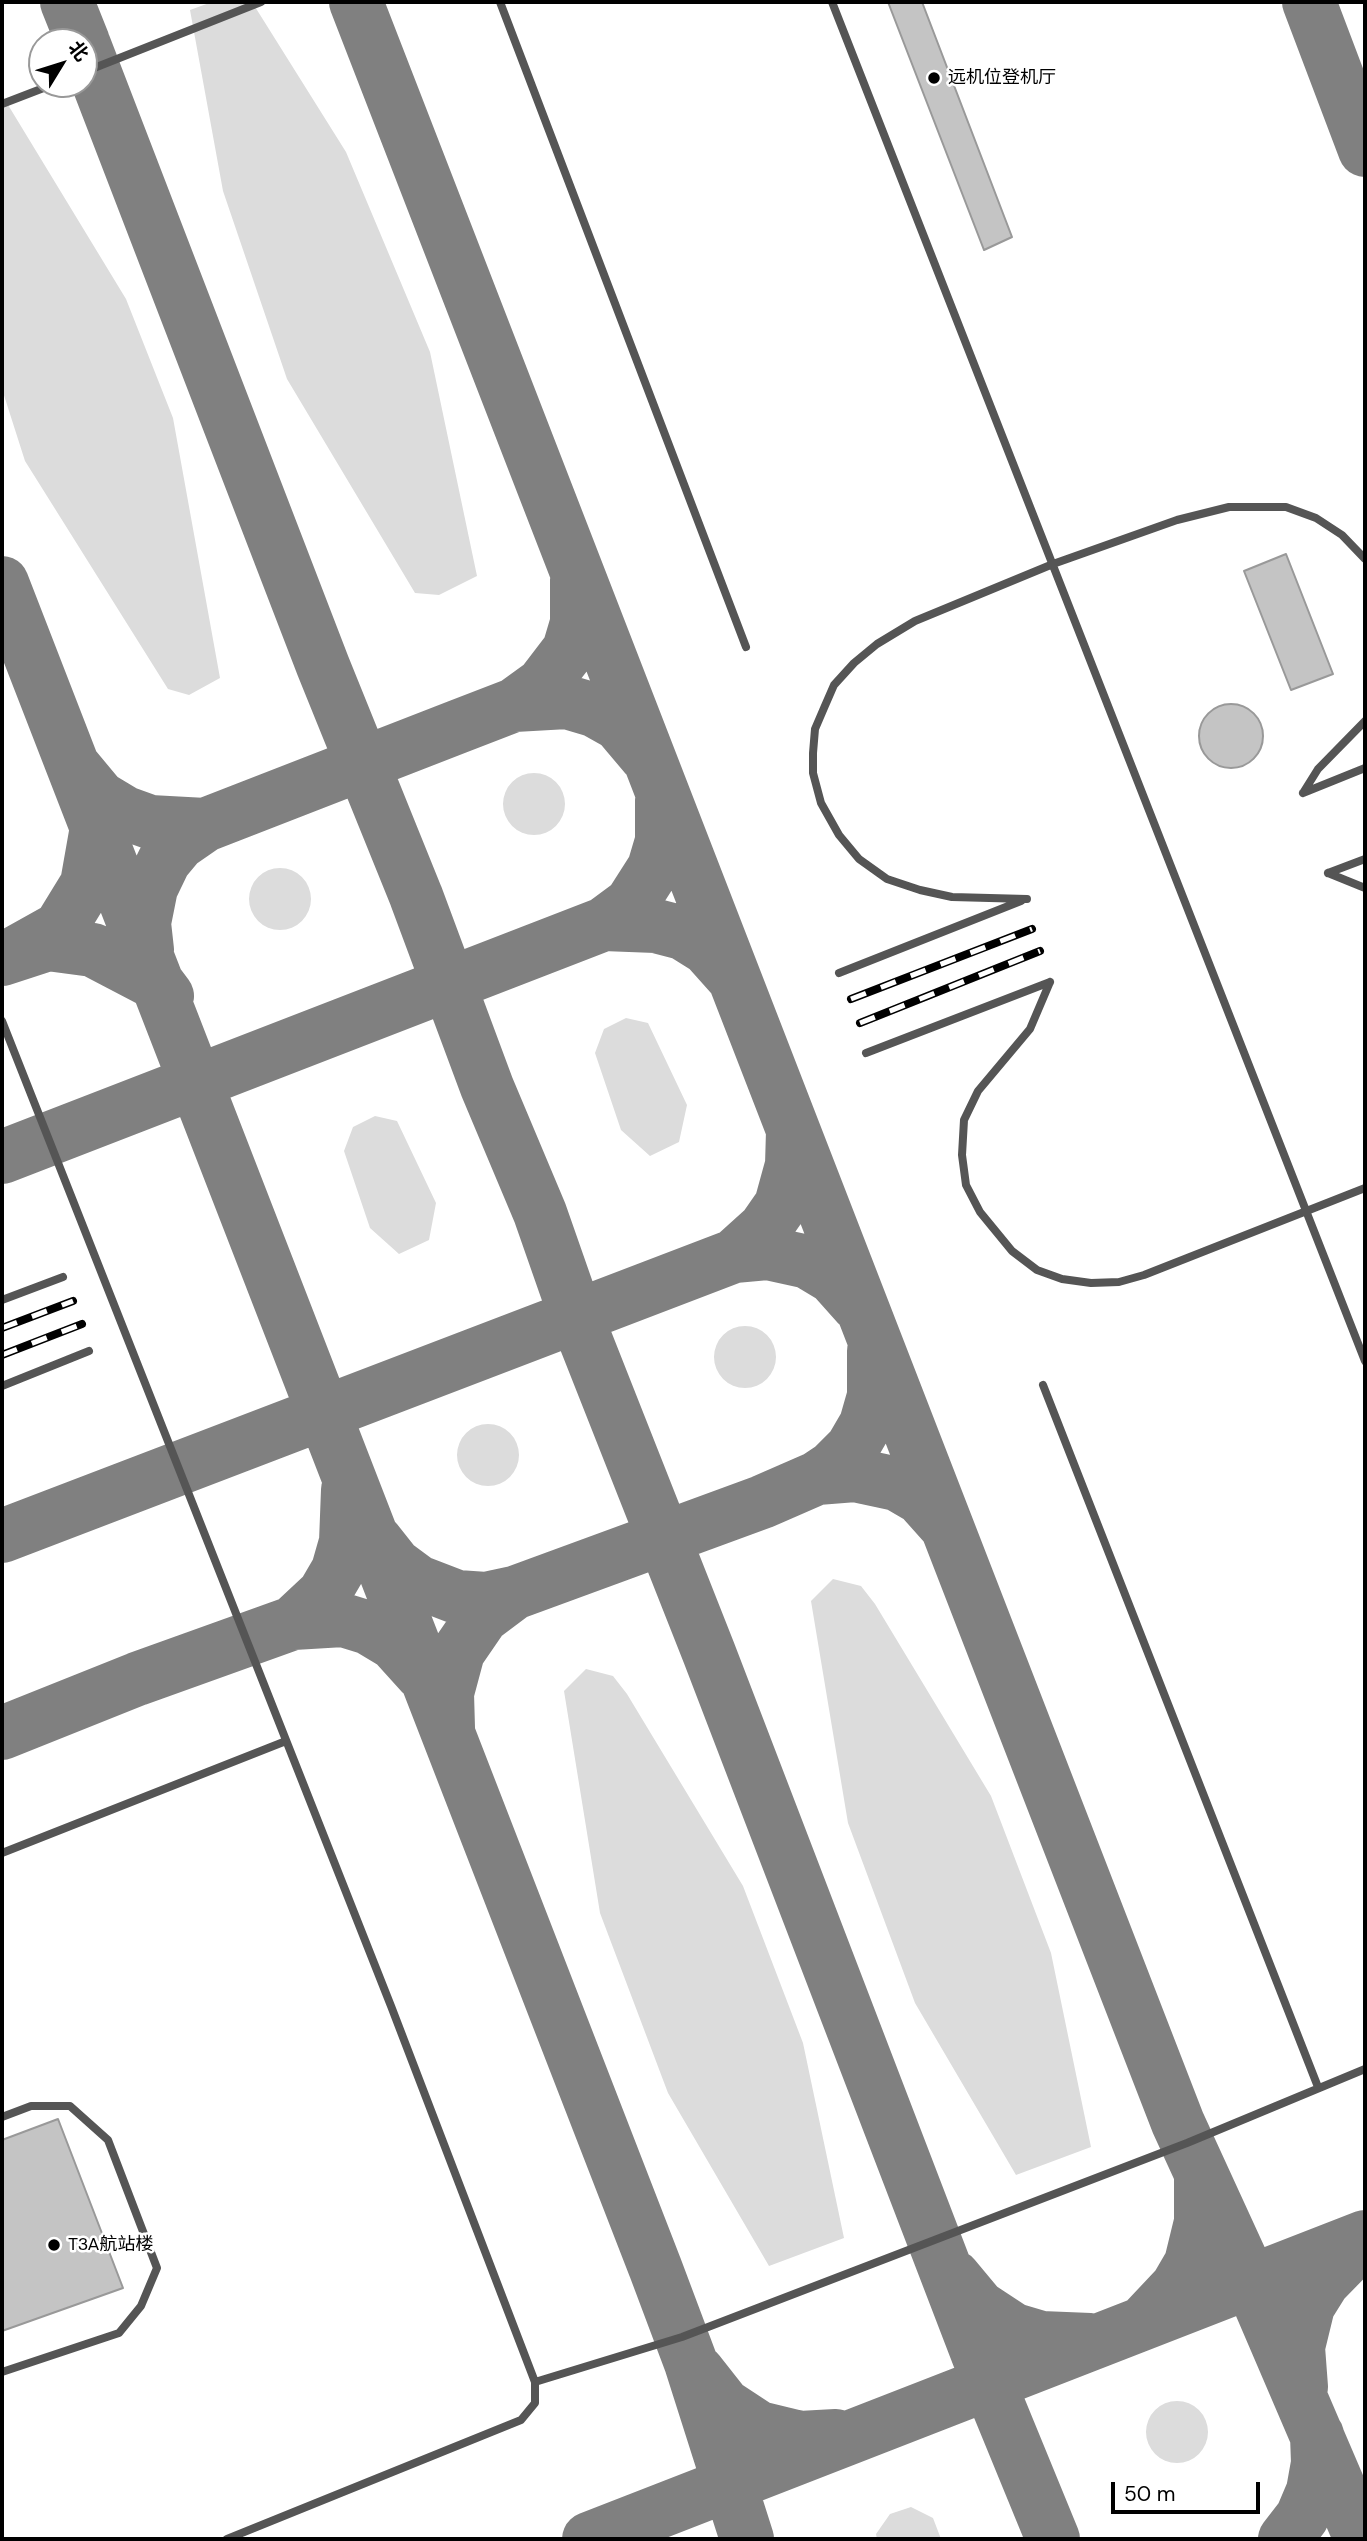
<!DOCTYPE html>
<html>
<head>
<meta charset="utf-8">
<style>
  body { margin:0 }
  #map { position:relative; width:1367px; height:2541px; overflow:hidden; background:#fff; font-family:"DM Sans","Noto Sans SC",sans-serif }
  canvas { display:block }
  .frame { position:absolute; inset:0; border:4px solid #000; pointer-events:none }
  .north { position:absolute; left:28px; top:28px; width:70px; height:70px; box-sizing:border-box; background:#fff; border:2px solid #999; border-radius:50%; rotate:52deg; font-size:19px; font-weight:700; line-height:28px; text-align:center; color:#000 }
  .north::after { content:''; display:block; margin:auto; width:24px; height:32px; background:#000; clip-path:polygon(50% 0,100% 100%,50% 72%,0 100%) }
  .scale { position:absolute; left:1111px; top:2482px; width:149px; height:32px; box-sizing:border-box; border:4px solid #000; border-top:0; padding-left:9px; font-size:21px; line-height:24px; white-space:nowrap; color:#000; -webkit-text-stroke:5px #fff; paint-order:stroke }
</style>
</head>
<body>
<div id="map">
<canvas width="1367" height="2541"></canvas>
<div class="frame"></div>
<div class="north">北</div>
<div class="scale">50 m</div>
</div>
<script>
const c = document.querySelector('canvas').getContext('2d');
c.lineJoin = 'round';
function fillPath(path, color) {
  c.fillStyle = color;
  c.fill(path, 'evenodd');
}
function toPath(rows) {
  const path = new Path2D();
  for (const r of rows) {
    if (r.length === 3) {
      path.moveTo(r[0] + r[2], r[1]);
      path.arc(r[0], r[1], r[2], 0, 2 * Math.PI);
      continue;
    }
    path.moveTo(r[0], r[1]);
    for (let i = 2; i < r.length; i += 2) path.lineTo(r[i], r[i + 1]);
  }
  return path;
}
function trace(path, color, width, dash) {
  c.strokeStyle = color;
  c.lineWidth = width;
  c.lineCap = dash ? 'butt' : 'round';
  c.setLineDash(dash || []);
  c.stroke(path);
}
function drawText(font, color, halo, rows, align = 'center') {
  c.font = font + ' "DM Sans","Noto Sans SC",sans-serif';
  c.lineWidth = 5;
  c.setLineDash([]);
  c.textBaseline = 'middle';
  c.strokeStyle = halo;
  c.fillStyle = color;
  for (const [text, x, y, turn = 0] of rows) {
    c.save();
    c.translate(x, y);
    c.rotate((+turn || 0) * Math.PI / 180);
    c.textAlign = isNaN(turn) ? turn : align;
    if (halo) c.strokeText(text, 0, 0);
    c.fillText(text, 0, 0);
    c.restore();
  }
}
fillPath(toPath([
  [212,2,252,2,346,152,430,352,477,576,439,595,415,593,287,379,223,191,190,10],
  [2,95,126,299,173,418,220,678,189,695,168,689,25,461,2,389],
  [534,804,31],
  [280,899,31],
  [626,1018,648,1023,687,1105,679,1142,650,1156,621,1130,595,1053,604,1029],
  [375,1116,397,1121,436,1203,429,1240,399,1254,370,1228,344,1151,353,1127],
  [745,1357,31],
  [488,1455,31],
  [833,1579,861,1586,875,1604,991,1796,1051,1953,1091,2147,1016,2175,915,2003,848,1823,811,1601],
  [586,1669,613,1676,627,1694,743,1886,803,2043,844,2238,769,2266,668,2093,600,1913,564,1691],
  [1177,2432,31],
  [911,2507,933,2518,941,2539,877,2539,876,2534,890,2514]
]), '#dcdcdc');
trace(toPath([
  [67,2,83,42],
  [356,2,1178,2123,1250,2280,1361,2539],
  [1309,2,1365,150],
  [84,45,323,666,416,896,487,1087,540,1213,576,1316,709,1653,989,2383,1053,2539],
  [2,583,655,2267,691,2363,747,2539],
  [514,705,543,684,569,650,577,623,577,580],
  [75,768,100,798,125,813,150,822,205,825],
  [604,924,656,926,683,933,707,948,732,976],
  [147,950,144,923,151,888,164,861,179,843,205,825,457,727,514,705,567,702,594,710,619,724,646,756],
  [17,952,60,928,87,884,96,833],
  [2,959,48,944,93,950,158,984,167,996],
  [2,1157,604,924,631,904,654,868,662,841,662,800],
  [734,1256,765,1228,781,1205,792,1165,793,1131],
  [817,1478,855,1475,897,1484,921,1498,946,1526],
  [2,1536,734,1256,767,1253,808,1262,833,1277,858,1305],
  [376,1541,395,1565,418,1582,457,1597,486,1599,514,1593,762,1502,817,1478,832,1468,852,1448,866,1424,874,1396,874,1351],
  [293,1623,324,1594,338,1570,346,1542,348,1490],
  [448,1728,447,1693,458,1652,482,1617,514,1593],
  [2,1733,137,1679,293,1623,343,1620,369,1628,394,1643,422,1674],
  [954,2277,979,2307,1014,2330,1041,2338,1090,2340],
  [1145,2321,1177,2287,1191,2263,1201,2222,1201,2177],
  [698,2372,724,2405,759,2428,800,2438,836,2436],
  [1301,2387,1298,2347,1308,2306,1323,2282,1362,2242],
  [589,2539,1365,2237],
  [1285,2539,1302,2517,1313,2491,1318,2463,1317,2435]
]), '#808080', 54);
const building = toPath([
  [888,2,922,2,1012,237,984,250,888,2],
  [1286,554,1333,674,1291,690,1244,571,1286,554],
  [1231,736,32],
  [58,2119,123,2288,2,2331,2,2140,58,2119]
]);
fillPath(building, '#c4c4c4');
trace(building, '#999', 2);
trace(toPath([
  [500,2,746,647],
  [832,2,1365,1361],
  [84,72,261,2],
  [2,104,54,84],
  [1303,793,1318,769,1365,721],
  [1303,793,1365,768],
  [1328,873,1365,888],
  [1328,873,1365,859],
  [1027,899,952,897,920,890,887,879,859,859,839,835,821,803,813,773,813,753,815,729,824,708,834,685,854,663,877,644,915,621,1053,564,1177,520,1229,507,1286,507,1316,518,1342,535,1365,559],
  [839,973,1021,901],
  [1050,982,1030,1029,978,1091,964,1120,962,1155,966,1185,980,1212,1012,1251,1037,1270,1062,1279,1091,1283,1119,1282,1144,1275,1365,1188],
  [2,1021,391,2006,535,2382,535,2403,521,2420,227,2539],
  [866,1053,1050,982],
  [2,1300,63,1277],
  [1043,1385,1318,2087],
  [2,1386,89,1351],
  [2,1853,286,1741],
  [2,2117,31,2106,70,2106,108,2140,157,2268,141,2306,119,2333,2,2372],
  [535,2382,682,2337,1187,2143,1365,2069]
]), '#555', 8);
const rail = toPath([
  [851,999,1032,929],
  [860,1023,1040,951],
  [2,1328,73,1301],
  [2,1355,82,1324]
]);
trace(rail, '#000', 8);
trace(rail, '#fff', 5, [16]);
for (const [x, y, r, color] of [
  [934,78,7,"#000"],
  [54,2245,7,"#000"]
]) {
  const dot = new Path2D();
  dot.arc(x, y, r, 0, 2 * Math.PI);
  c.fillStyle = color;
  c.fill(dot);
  trace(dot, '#fff', 2.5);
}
drawText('18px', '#000', '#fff', [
  ["远机位登机厅",948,78],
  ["T3A航站楼",68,2245]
], 'left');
</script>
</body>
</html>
